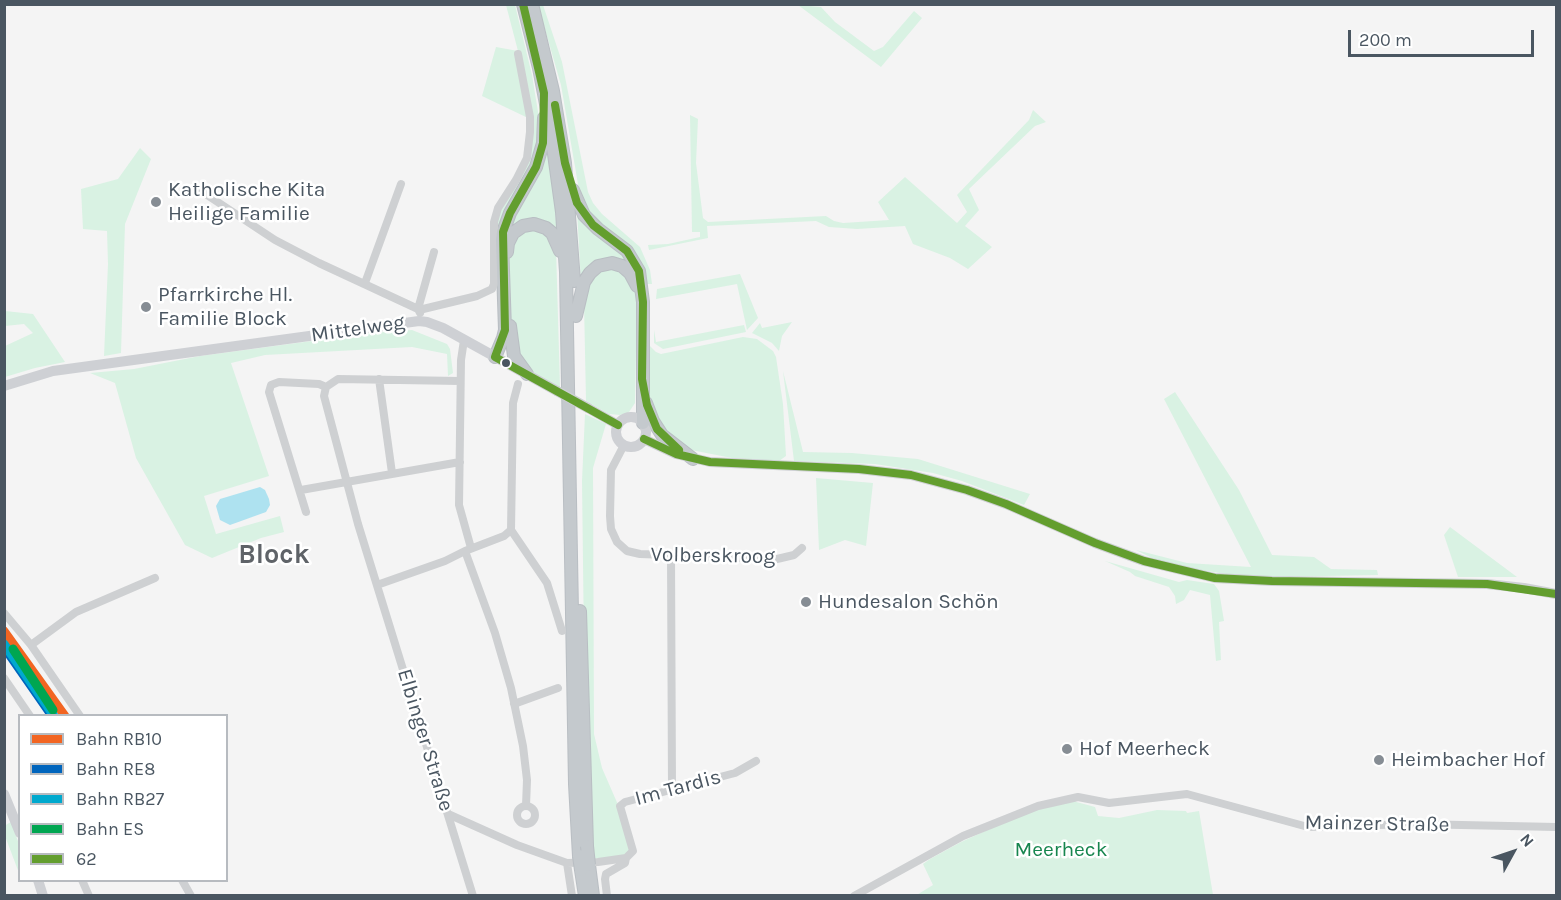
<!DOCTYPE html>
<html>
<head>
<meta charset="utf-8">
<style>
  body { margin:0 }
  #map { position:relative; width:1561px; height:900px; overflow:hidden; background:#f4f4f4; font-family:Karla,sans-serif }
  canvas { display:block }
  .frame { position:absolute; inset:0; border:6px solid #4a5661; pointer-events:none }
  .legend { position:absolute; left:18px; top:714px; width:210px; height:168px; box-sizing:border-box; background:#fff; border:2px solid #b7bbc0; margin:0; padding:8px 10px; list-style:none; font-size:18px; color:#4a5661 }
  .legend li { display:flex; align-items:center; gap:12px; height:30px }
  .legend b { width:30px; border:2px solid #b7bbc0 }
  .north { position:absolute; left:1483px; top:822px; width:60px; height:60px; -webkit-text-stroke:4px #fff; paint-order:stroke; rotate:50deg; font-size:16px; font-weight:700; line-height:24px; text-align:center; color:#4a5661 }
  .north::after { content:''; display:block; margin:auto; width:21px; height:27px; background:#4a5661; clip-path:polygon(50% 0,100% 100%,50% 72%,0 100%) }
  .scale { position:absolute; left:1348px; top:30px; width:186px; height:27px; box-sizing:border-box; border:3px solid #4a5661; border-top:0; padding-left:8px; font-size:18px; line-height:21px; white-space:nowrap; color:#4a5661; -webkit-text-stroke:4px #fff; paint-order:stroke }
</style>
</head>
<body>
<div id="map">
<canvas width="1561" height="900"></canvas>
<div class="frame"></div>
<ul class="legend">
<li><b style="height:8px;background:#f26522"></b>Bahn RB10</li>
<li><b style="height:8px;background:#0065bd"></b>Bahn RE8</li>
<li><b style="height:8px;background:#00a9ce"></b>Bahn RB27</li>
<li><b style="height:8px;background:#00a651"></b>Bahn ES</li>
<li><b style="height:8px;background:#639e2e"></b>62</li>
</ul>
<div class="north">N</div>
<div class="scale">200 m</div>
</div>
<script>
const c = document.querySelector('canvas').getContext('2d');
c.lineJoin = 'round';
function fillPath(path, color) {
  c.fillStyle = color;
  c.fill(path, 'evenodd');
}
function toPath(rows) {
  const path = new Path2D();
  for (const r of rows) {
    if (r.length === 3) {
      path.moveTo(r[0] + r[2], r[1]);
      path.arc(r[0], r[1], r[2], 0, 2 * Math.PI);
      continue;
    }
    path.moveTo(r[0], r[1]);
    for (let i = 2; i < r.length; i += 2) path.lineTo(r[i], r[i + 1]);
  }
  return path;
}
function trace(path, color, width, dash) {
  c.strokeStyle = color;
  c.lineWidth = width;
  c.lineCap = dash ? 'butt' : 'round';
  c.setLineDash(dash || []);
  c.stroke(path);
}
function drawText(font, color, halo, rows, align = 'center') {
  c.font = font + ' Karla,sans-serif';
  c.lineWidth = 5;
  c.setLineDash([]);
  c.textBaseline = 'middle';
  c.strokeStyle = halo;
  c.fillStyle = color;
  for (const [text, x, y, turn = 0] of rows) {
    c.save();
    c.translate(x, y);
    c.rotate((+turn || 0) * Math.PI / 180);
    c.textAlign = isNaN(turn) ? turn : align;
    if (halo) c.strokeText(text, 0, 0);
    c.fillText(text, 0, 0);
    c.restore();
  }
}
fillPath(toPath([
  [506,5,515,5,532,75,540,124,539,148,499,241,491,227,526,158,528,118,482,96,496,47,518,51],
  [538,5,543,5,562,62,588,192,593,203,602,214,640,247,650,270,652,284,646,284,608,231,589,213,579,190,561,85],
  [798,5,821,7,835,22,874,51,883,47,914,11,922,18,881,67],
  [1033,110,1046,122,1035,126,969,189,979,210,965,226,992,247,968,269,950,258,913,244,905,226,857,229,829,227,816,221,707,226,708,238,649,250,648,245,668,244,700,237,700,232,692,232,690,115,698,119,696,163,703,218,708,222,826,216,834,221,843,223,889,220,878,202,905,177,957,223,967,212,957,195,1029,120],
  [547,144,554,196,557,236,550,228,513,228,508,226],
  [140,148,151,159,125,224,121,353,104,356,108,264,107,231,83,229,81,189,118,179],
  [577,211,619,250,633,267,617,260,581,282],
  [534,229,547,234,556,248,560,387,537,376,523,364,512,339,508,254,519,232],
  [604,268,621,269,635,290,637,298,635,403,629,412,620,415,609,414,586,401,584,303,589,281],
  [740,274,758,318,747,330,737,284,656,299,657,289],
  [5,311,33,314,65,362,35,368,5,377,5,346,33,333,24,324,5,326],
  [792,322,782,336,779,351,772,343,752,333,760,323,762,328],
  [744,325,746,332,663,349,654,343,654,330,656,342],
  [412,330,447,344,450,349,453,373,448,376,447,354,412,347,265,355,231,363,269,476,204,496,216,534,280,516,284,532,261,538,212,558,185,545,136,458,115,383,90,373,134,369,200,356,371,333],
  [743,337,757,339,773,351,776,357,783,404,786,456,779,461,732,458,691,450,681,445,665,432,650,403,649,345,656,352,661,354],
  [783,371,803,452,852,453,918,459,1030,494,1024,505,962,481,933,473,875,464,794,461],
  [1175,392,1239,490,1272,555,1314,557,1331,569,1377,570,1378,575,1271,577,1226,574,1188,568,1152,558,1136,550,1187,563,1251,567,1164,399],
  [585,414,606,424,593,468,594,734,602,768,619,807,631,849,626,856,593,859,585,727,582,481],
  [816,478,873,483,866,546,845,540,819,550],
  [1450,527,1517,577,1458,577,1444,535],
  [1105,561,1179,582,1187,580,1214,584,1219,591,1224,621,1219,622,1221,660,1216,661,1210,595,1190,590,1184,600,1176,604,1175,596,1169,587,1135,576,1130,572],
  [1069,800,1095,807,1098,816,1119,818,1157,810,1186,811,1187,813,1199,811,1213,895,915,896,933,885,923,864,930,859,961,842,1003,823,1046,806],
  [11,822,19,844,19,873,5,836,4,826]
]), '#d9f2e3');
fillPath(toPath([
  [260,487,265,490,269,499,270,505,266,512,230,525,220,520,216,506,220,499]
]), '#aee2f0');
const trunk = toPath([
  [523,4,539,68,550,125,562,212,566,272,575,784,579,856],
  [532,4,553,91,565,163,574,281],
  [573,190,584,215,598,229,627,251,639,271,643,302,643,423],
  [507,252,508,243,513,233,523,226,534,224,546,228,552,233,560,251],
  [576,316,584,282,590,273,598,266,612,263,622,266,630,273,637,286],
  [510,326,514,356,527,374],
  [495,357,503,338,505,330,502,240,503,232,510,213,536,167,543,143,544,118],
  [646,403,653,421,662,435,693,459],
  [580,611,587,846],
  [589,865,593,896],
  [581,870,585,896]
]);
trace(trunk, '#b9bec3', 14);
trace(toPath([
  [198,189,275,240,319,263,418,309,420,313],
  [365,283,401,184],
  [418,309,434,252],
  [419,310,477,296,492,289,494,284,494,222,498,208,516,180,527,158,530,132,530,117,518,54],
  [464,340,461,360,459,505,471,548],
  [379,379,392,473],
  [460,381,338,379,326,387,324,396,358,524,473,896],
  [518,384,513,403,511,530,547,583,562,631],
  [624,445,611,470,610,516,611,529,617,542,627,551,640,554,777,559,794,555,802,548],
  [301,490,460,462],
  [306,512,269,392,271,385,279,382,319,384,326,387],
  [465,551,495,633,511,688,523,746,527,780,526,806],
  [671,554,672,789],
  [377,585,445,561,465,551,504,536,511,530],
  [4,613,31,645,80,716],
  [31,645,76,612,155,578],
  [4,678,30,716],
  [514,704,558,688],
  [526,815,9],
  [448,814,517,845,567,863,598,862,626,858],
  [567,863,572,896],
  [82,880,89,896],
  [182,880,191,896],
  [607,896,605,879,606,874,625,863,626,858,633,851,620,806,625,802,735,773,756,761],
  [854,896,963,836,1038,806,1078,797,1109,803,1187,794,1308,827,1414,824,1556,827]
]), '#ced0d2', 8);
trace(toPath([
  [4,386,53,371,419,321,427,322,443,328,557,391],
  [588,408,618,425],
  [631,432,15],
  [644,439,676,454,710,462,859,469,911,475,967,490,1006,504,1095,543,1144,561,1215,578,1272,581,1487,584,1524,588,1556,594],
  [4,794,20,833],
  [38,880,43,896]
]), '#ced0d4', 10);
trace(trunk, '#c4c9cd', 12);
const trunkBridge = toPath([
  [587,846,589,865],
  [579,856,581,870]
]);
trace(trunkBridge, '#b9bec3', 14, []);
trace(toPath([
  [557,391,588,408]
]), '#ced0d4', 10);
trace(trunkBridge, '#c4c9cd', 12);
trace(toPath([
  [523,4,544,93,543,143,536,167,510,213,503,232,505,330,495,357,618,425],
  [555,105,565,163,577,203,593,225,627,251,639,271,643,302,642,379,647,405,657,429,679,450],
  [644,439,676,454,710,462,859,469,911,475,967,490,1006,504,1095,543,1144,561,1215,578,1272,581,1487,584,1556,594]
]), '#639e2e', 8);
trace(toPath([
  [4,631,65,716]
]), '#f26522', 9);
trace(toPath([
  [4,647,52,716]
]), '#0065bd', 9);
trace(toPath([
  [4,644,54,716]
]), '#00a9ce', 9);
trace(toPath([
  [13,649,53,710]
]), '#00a651', 9);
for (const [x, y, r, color] of [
  [156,202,6,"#868d94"],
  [146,307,6,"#868d94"],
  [506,363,5,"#4a5661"],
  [806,602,6,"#868d94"],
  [1067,749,6,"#868d94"],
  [1379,760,6,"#868d94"]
]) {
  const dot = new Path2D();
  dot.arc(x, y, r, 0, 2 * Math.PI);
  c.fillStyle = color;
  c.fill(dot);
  trace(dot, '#fff', 2);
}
drawText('21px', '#4a5661', '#fff', [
  ["Katholische Kita",168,190],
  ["Heilige Familie",168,214],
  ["Pfarrkirche Hl.",158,295],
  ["Familie Block",158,319],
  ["Hundesalon Schön",818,602],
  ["Hof Meerheck",1079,749],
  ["Heimbacher Hof",1391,760]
], 'left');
drawText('21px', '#4a5661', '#fff', [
  ["Mittelweg",358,329,-8],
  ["Volberskroog",713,556,1],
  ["Elbinger Straße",425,740,73],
  ["Im Tardis",678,788,-15],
  ["Mainzer Straße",1377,824,1]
]);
drawText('21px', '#17864f', '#fff', [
  ["Meerheck",1061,850]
]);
drawText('bold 27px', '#5f6368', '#fff', [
  ["Block",274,555]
]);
</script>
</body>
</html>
